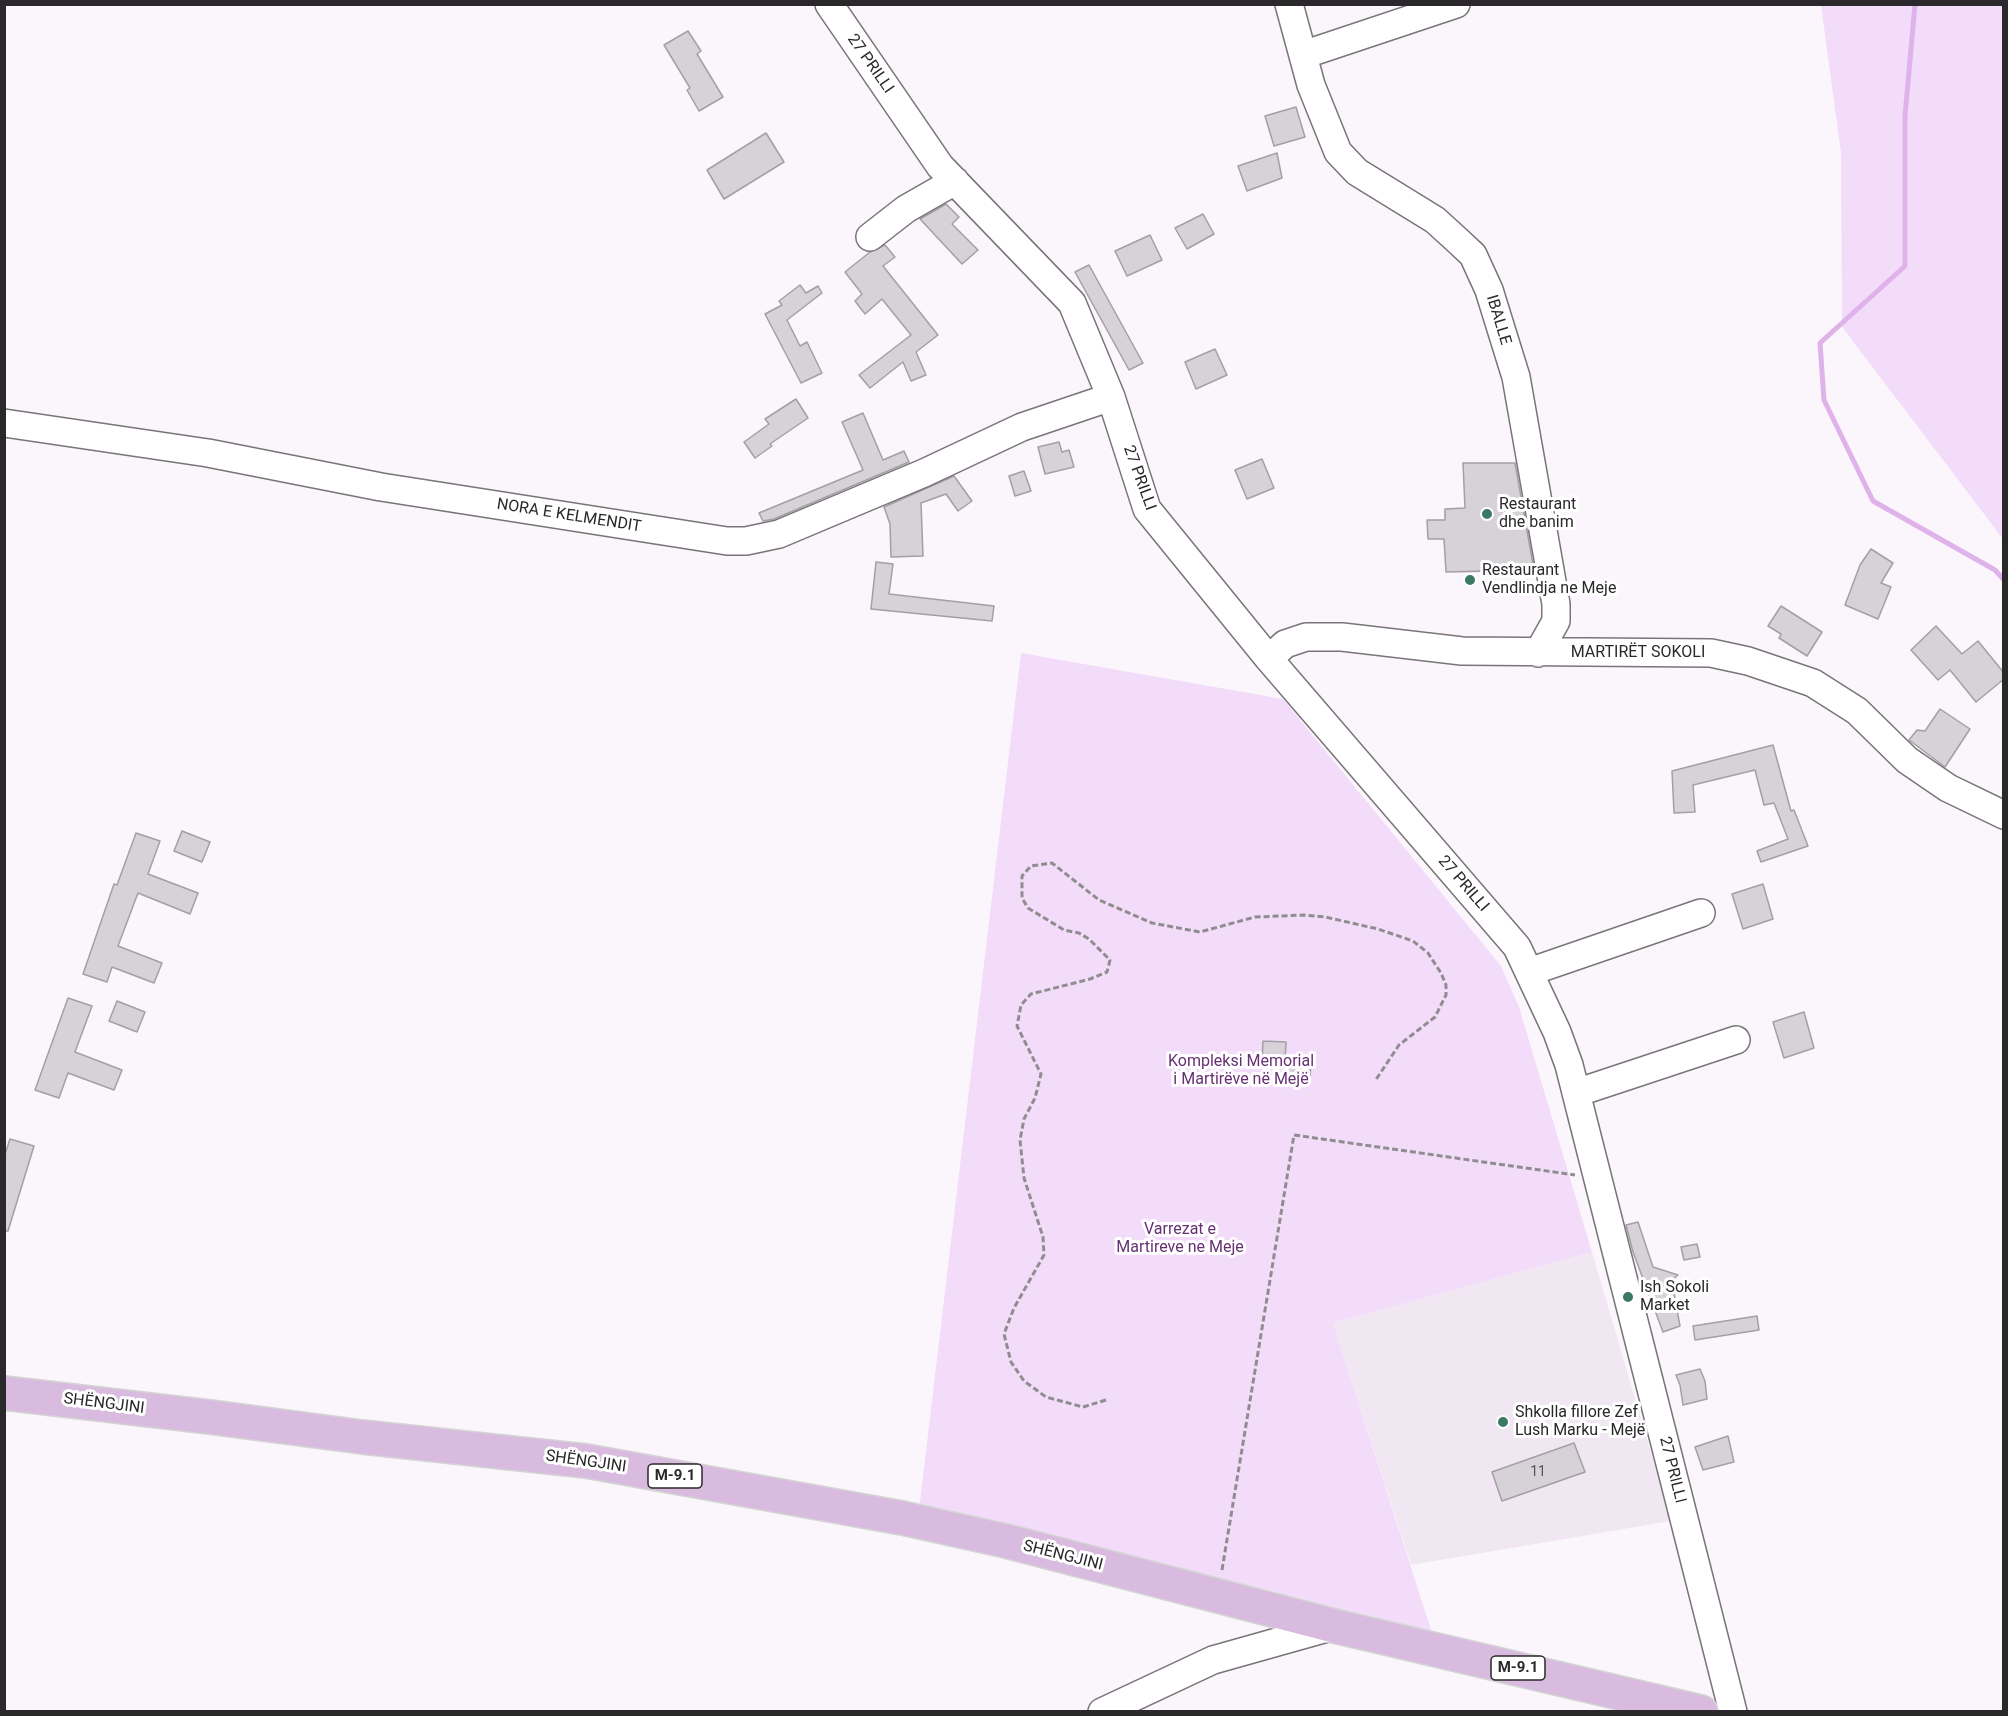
<!DOCTYPE html>
<html>
<head>
<meta charset="utf-8">
<style>
  body { margin:0 }
  #map { position:relative; width:2008px; height:1716px; overflow:hidden; background:#fbf6fc; font-family:Roboto,sans-serif }
  canvas { display:block }
  .frame { position:absolute; inset:0; border:6px solid #2a282a; pointer-events:none }
</style>
</head>
<body>
<div id="map">
<canvas width="2008" height="1716"></canvas>
<div class="frame"></div>
</div>
<script>
const c = document.querySelector('canvas').getContext('2d');
c.lineJoin = 'round';
function fillPath(path, color) {
  c.fillStyle = color;
  c.fill(path, 'evenodd');
}
function toPath(rows) {
  const path = new Path2D();
  for (const r of rows) {
    path.moveTo(r[0], r[1]);
    for (let i = 2; i < r.length; i += 2) path.lineTo(r[i], r[i + 1]);
  }
  return path;
}
function trace(path, color, width, dash) {
  c.strokeStyle = color;
  c.lineWidth = width;
  c.lineCap = dash ? 'butt' : 'round';
  c.setLineDash(dash || []);
  c.stroke(path);
}
function drawText(font, color, halo, rows, align = 'center') {
  c.font = font + ' Roboto,sans-serif';
  c.lineWidth = 6;
  c.setLineDash([]);
  c.textBaseline = 'middle';
  c.strokeStyle = halo;
  c.fillStyle = color;
  for (const [text, x, y, turn = 0] of rows) {
    c.save();
    c.translate(x, y);
    c.rotate((+turn || 0) * Math.PI / 180);
    c.textAlign = isNaN(turn) ? turn : align;
    if (halo) c.strokeText(text, 0, 0);
    c.fillText(text, 0, 0);
    c.restore();
  }
}
fillPath(toPath([
  [1592,1252,1671,1521,1411,1565,1333,1323]
]), '#f1e7f3');
fillPath(toPath([
  [1821,5,2003,5,2003,539,1842,327,1841,153],
  [1021,653,1283,699,1501,966,1519,1007,1592,1252,1333,1323,1432,1633,919,1510]
]), '#f3dcf9');
trace(toPath([
  [1915,4,1905,116,1905,266,1820,343,1824,400,1873,501,1995,570,2004,580]
]), '#dfb2ea', 5);
const building = toPath([
  [688,31,701,51,697,54,723,97,699,111,687,90,690,88,664,45,688,31],
  [1296,107,1305,137,1274,146,1265,116,1296,107],
  [766,133,784,162,724,199,707,170,766,133],
  [1277,153,1282,178,1247,191,1238,166,1277,153],
  [946,204,959,217,952,224,978,250,962,264,920,219,946,204],
  [1203,214,1214,234,1187,249,1175,228,1203,214],
  [1150,235,1162,260,1127,276,1115,251,1150,235],
  [885,245,895,257,883,266,938,335,916,352,926,375,911,381,903,362,870,388,859,375,911,335,882,299,865,314,855,301,862,294,845,272,870,252,885,245],
  [1089,265,1143,363,1129,370,1075,272,1089,265],
  [800,285,806,293,818,286,822,293,787,320,800,346,807,342,822,373,801,383,765,314,782,305,779,301,800,285],
  [1215,349,1227,375,1196,389,1185,362,1215,349],
  [796,399,808,418,770,444,772,446,755,458,744,442,769,424,765,419,796,399],
  [863,413,883,460,904,451,909,462,774,519,763,521,759,513,863,470,842,422,863,413],
  [1059,442,1062,452,1069,450,1074,467,1045,474,1038,447,1059,442],
  [1262,459,1274,488,1247,499,1235,470,1262,459],
  [1463,463,1515,463,1534,570,1446,572,1444,539,1428,539,1427,520,1445,520,1445,509,1465,508,1463,463],
  [1024,471,1031,491,1015,496,1009,476,1024,471],
  [954,476,972,501,958,511,946,494,921,503,923,556,891,557,890,524,884,507,954,476],
  [1871,549,1893,563,1881,583,1891,587,1878,619,1845,605,1860,565,1871,549],
  [876,562,893,564,889,594,994,606,992,621,871,609,876,562],
  [1781,606,1822,632,1807,656,1779,638,1781,634,1768,626,1781,606],
  [1936,626,1962,654,1978,641,2004,673,2004,679,1976,702,1950,670,1938,680,1911,650,1936,626],
  [1940,709,1970,729,1945,767,1909,740,1917,730,1925,731,1940,709],
  [1773,745,1791,811,1794,810,1808,846,1761,862,1757,851,1788,839,1774,803,1764,805,1755,770,1693,785,1695,812,1674,813,1672,771,1773,745],
  [182,831,210,842,202,862,174,851,182,831],
  [136,833,160,841,148,874,198,893,190,914,138,893,118,946,162,963,154,983,112,967,107,982,83,974,114,884,117,885,136,833],
  [1763,884,1773,919,1743,929,1732,894,1763,884],
  [68,998,92,1006,75,1052,122,1070,114,1090,68,1073,59,1098,35,1090,68,998],
  [117,1001,145,1012,137,1032,109,1021,117,1001],
  [1804,1012,1814,1048,1784,1058,1773,1022,1804,1012],
  [1263,1041,1286,1042,1285,1062,1262,1061,1263,1041],
  [1287,1059,1311,1059,1310,1079,1287,1079,1287,1059],
  [10,1139,34,1146,8,1231,4,1231,4,1157,10,1139],
  [1638,1222,1653,1267,1678,1275,1670,1282,1674,1293,1680,1326,1663,1332,1633,1252,1626,1225,1638,1222],
  [1697,1244,1700,1257,1684,1260,1681,1247,1697,1244],
  [1757,1316,1759,1330,1695,1340,1693,1326,1757,1316],
  [1700,1369,1705,1381,1707,1399,1683,1405,1680,1385,1676,1375,1700,1369],
  [1728,1436,1734,1462,1703,1470,1695,1447,1728,1436],
  [1574,1443,1585,1472,1502,1501,1492,1472,1574,1443]
]);
fillPath(building, '#d7d2d8');
trace(building, '#a39fa4', 1.5);
const minor = toPath([
  [829,4,940,166,1072,303,1111,397,1147,509,1269,659,1517,947,1557,1032,1569,1065,1733,1712],
  [1289,4,1311,85,1338,152,1357,172,1435,220,1457,240,1473,255,1489,290,1516,377,1556,604,1556,621,1538,653],
  [1303,55,1456,4],
  [870,237,906,209,955,181],
  [4,423,208,453,381,487,727,541,746,541,779,534,924,473,1022,427,1111,397],
  [1269,659,1285,644,1306,637,1342,637,1462,651,1711,653,1748,661,1813,683,1857,711,1907,760,1948,788,2004,815],
  [1529,972,1701,913],
  [1576,1093,1736,1040],
  [1102,1712,1213,1660,1334,1626]
]);
const major = toPath([
  [4,1393,210,1417,362,1437,586,1461,902,1518,1006,1541,1334,1626,1701,1712]
]);
trace(minor, '#787478', 30);
trace(major, '#d4d4d4', 36);
trace(toPath([
  [1106,1400,1083,1407,1046,1397,1024,1381,1011,1362,1004,1334,1014,1308,1044,1255,1043,1237,1024,1178,1020,1140,1024,1119,1035,1098,1041,1074,1017,1026,1021,1005,1031,994,1090,979,1107,972,1110,960,1089,939,1079,933,1064,930,1028,908,1022,898,1022,876,1031,866,1052,863,1099,900,1152,923,1200,932,1255,917,1304,915,1325,917,1378,929,1413,941,1428,953,1441,973,1446,985,1446,995,1435,1017,1399,1045,1375,1081],
  [1222,1570,1294,1135,1575,1175]
]), '#908d91', 3, [6, 3]);
trace(minor, '#fff', 27);
trace(major, '#d8bbdf', 33);
for (const [x, y, r, color] of [
  [1487,514,6,"#3b7965"],
  [1470,580,6,"#3b7965"],
  [1628,1297,6,"#3b7965"],
  [1503,1422,6,"#3b7965"]
]) {
  const dot = new Path2D();
  dot.arc(x, y, r, 0, 2 * Math.PI);
  c.fillStyle = color;
  c.fill(dot);
  trace(dot, '#fff', 2);
}
drawText('14px', '#555256', null, [
  ["11",1538,1472]
]);
for (const [x, y, w] of [
  [675,1476,54],
  [1518,1668,54]
]) {
  const box = new Path2D();
  box.roundRect(x - w / 2, y - 12, w, 24, 4.5);
  c.fillStyle = '#fff';
  c.fill(box);
  trace(box, '#2a282a', 1.5);
}
drawText('bold 15px', '#2a282a', null, [
  ["M-9.1",675,1476],
  ["M-9.1",1518,1668]
]);
drawText('16px', '#2a282a', '#fff', [
  ["27 PRILLI",870,64,55],
  ["IBALLE",1498,320,73],
  ["27 PRILLI",1139,478,70],
  ["NORA E KELMENDIT",569,516,9],
  ["MARTIRËT SOKOLI",1638,653],
  ["27 PRILLI",1463,884,49],
  ["SHËNGJINI",104,1404,7],
  ["SHËNGJINI",586,1462,8],
  ["27 PRILLI",1672,1470,76],
  ["SHËNGJINI",1063,1556,14]
]);
drawText('16px', '#2a282a', '#fff', [
  ["Restaurant",1499,505],
  ["dhe banim",1499,523],
  ["Restaurant",1482,571],
  ["Vendlindja ne Meje",1482,589],
  ["Ish Sokoli",1640,1288],
  ["Market",1640,1306],
  ["Shkolla fillore Zef",1515,1413],
  ["Lush Marku - Mejë",1515,1431]
], 'left');
drawText('16px', '#663073', '#fff', [
  ["Kompleksi Memorial",1241,1062],
  ["i Martirëve në Mejë",1241,1080],
  ["Varrezat e",1180,1230],
  ["Martireve ne Meje",1180,1248]
]);
</script>
</body>
</html>
